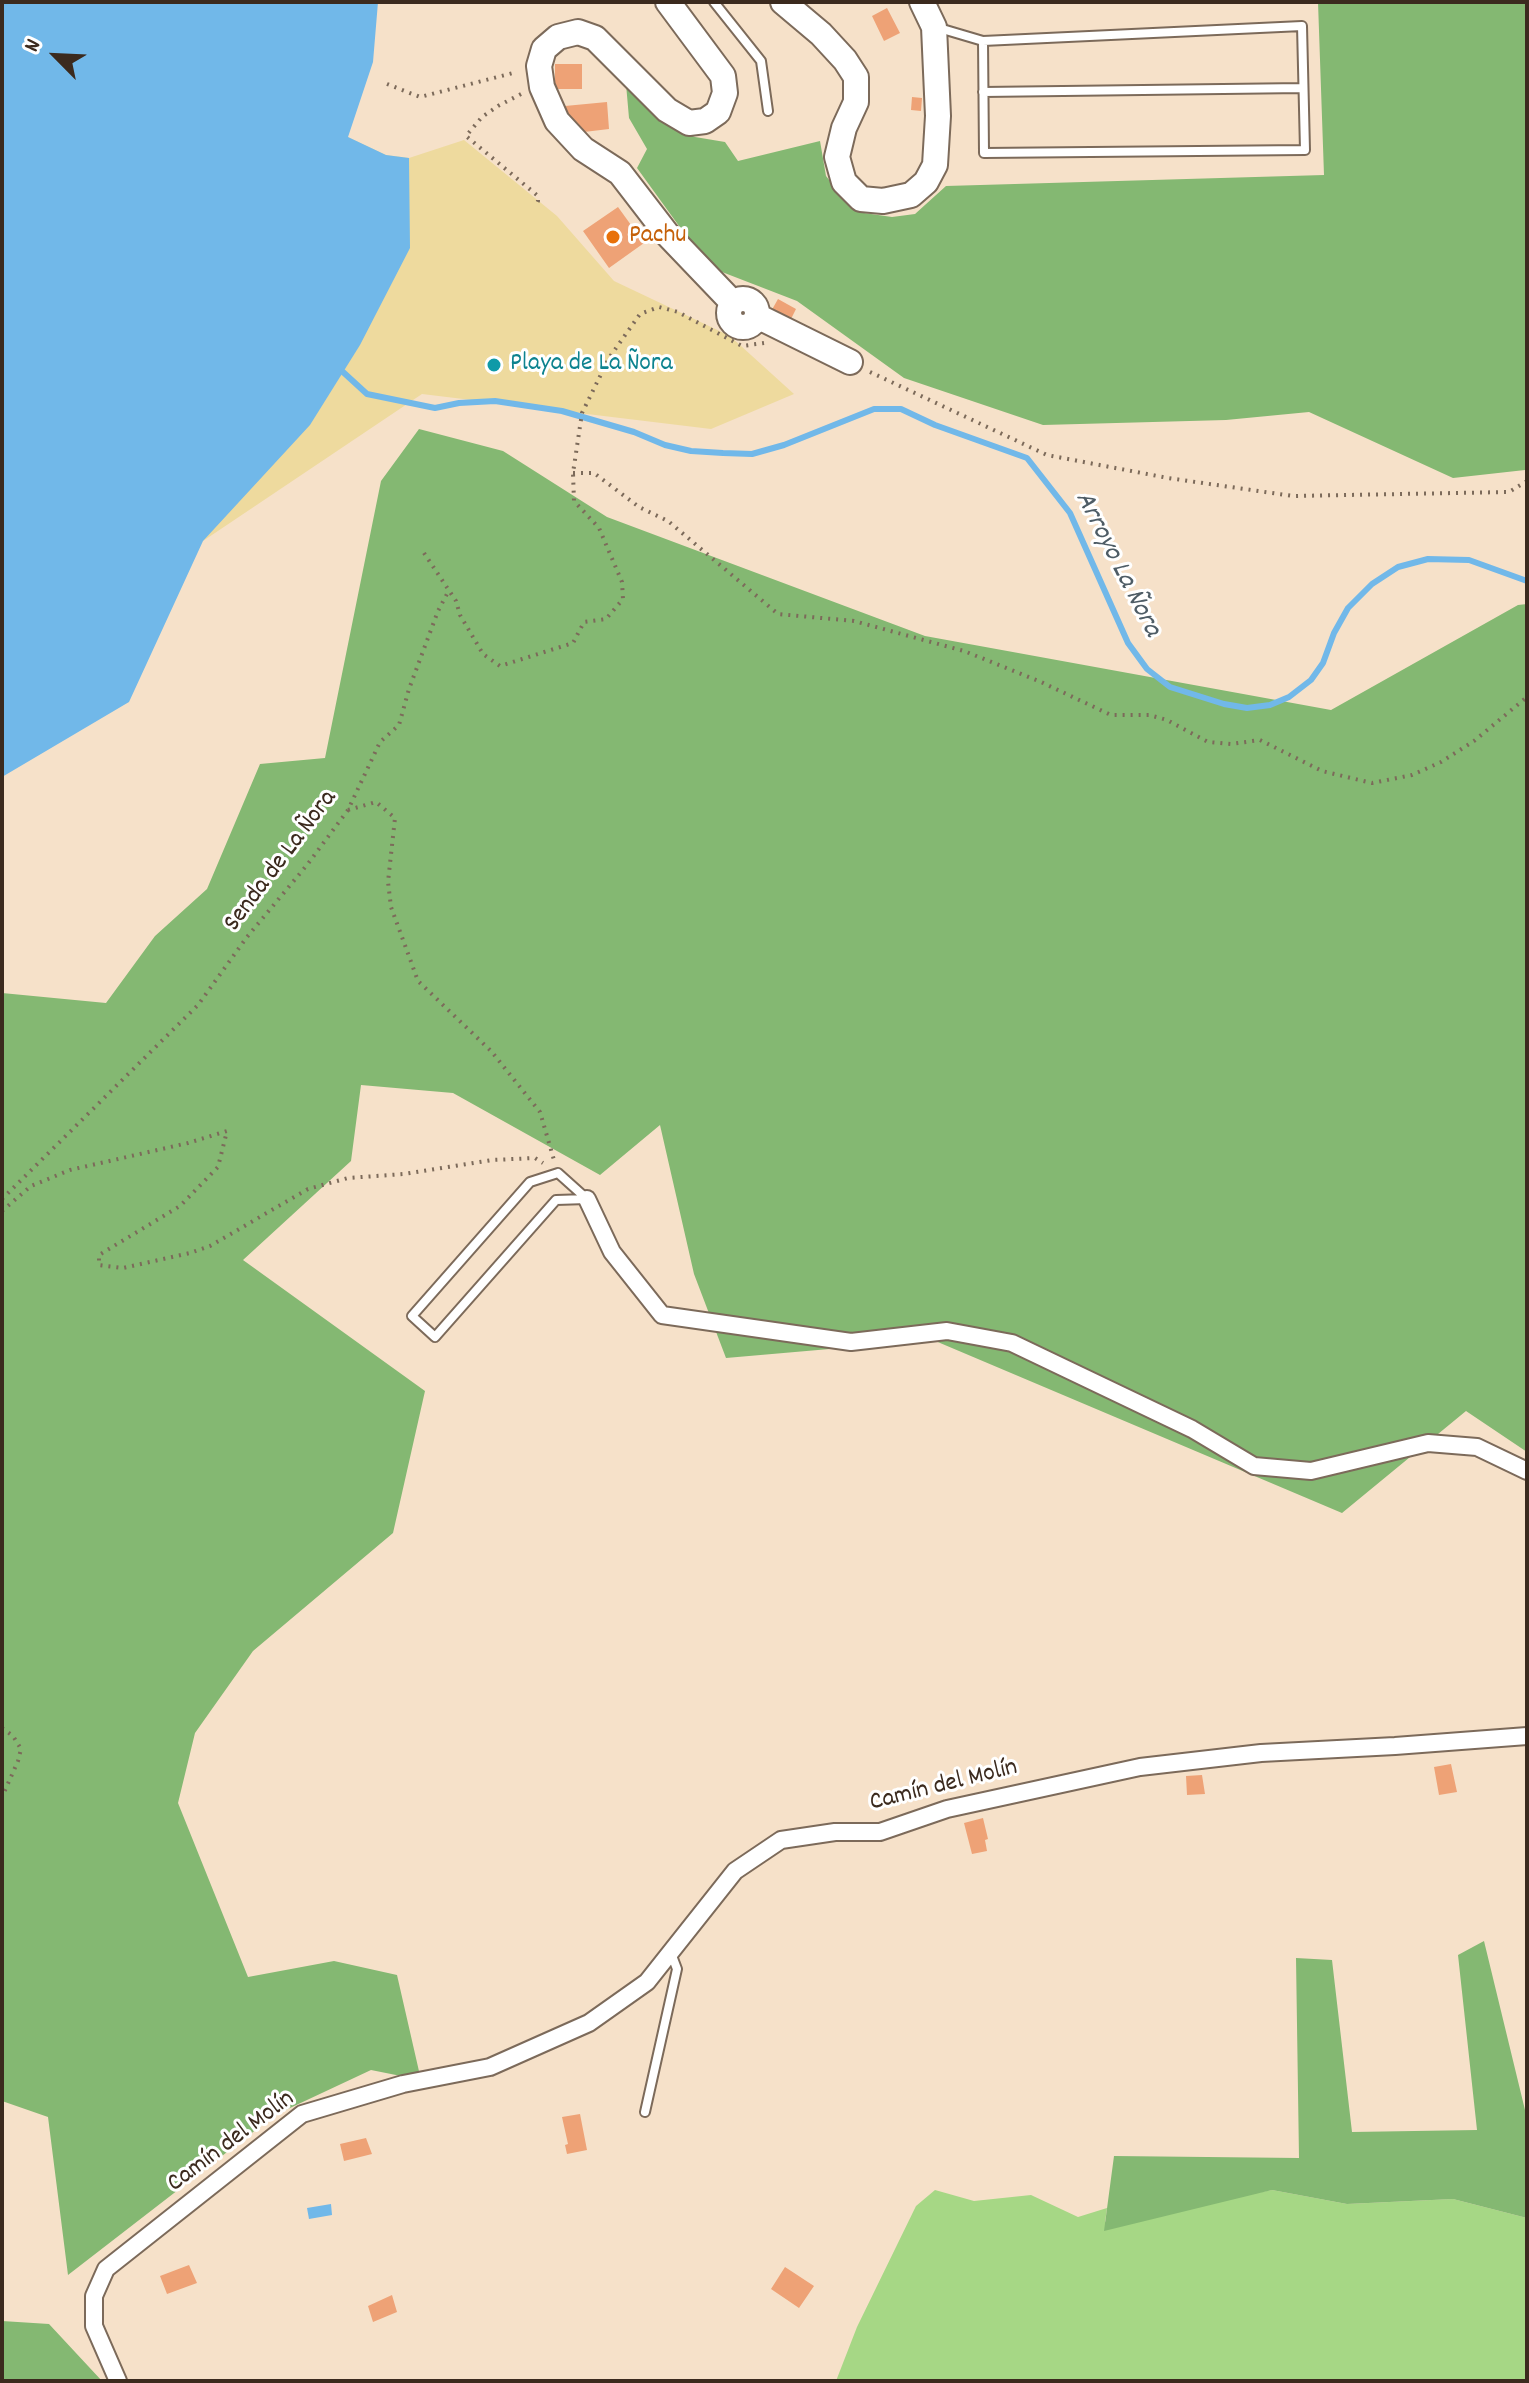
<!DOCTYPE html>
<html>
<head>
<meta charset="utf-8">
<style>
  body { margin:0 }
  #map { position:relative; width:1529px; height:2383px; overflow:hidden; background:#f6e1c9; font-family:Dekko,sans-serif }
  canvas { display:block }
  .frame { position:absolute; inset:0; border:4px solid #3b2a1e; pointer-events:none }
  .north { position:absolute; left:16px; top:16px; width:80px; height:80px; -webkit-text-stroke:6px #fff; paint-order:stroke; rotate:294deg; font-size:22px; font-weight:700; line-height:32px; text-align:center; color:#3b2a1e }
  .north::after { content:''; display:block; margin:auto; width:28px; height:36px; background:#3b2a1e; clip-path:polygon(50% 0,100% 100%,50% 72%,0 100%) }
</style>
</head>
<body>
<div id="map">
<canvas width="1529" height="2383"></canvas>
<div class="frame"></div>
<div class="north">N</div>
</div>
<script>
const c = document.querySelector('canvas').getContext('2d');
c.lineJoin = 'round';
function fillPath(path, color) {
  c.fillStyle = color;
  c.fill(path, 'evenodd');
}
function toPath(rows) {
  const path = new Path2D();
  for (const r of rows) {
    if (r.length === 3) {
      path.moveTo(r[0] + r[2], r[1]);
      path.arc(r[0], r[1], r[2], 0, 2 * Math.PI);
      continue;
    }
    path.moveTo(r[0], r[1]);
    for (let i = 2; i < r.length; i += 2) path.lineTo(r[i], r[i + 1]);
  }
  return path;
}
function trace(path, color, width, dash) {
  c.strokeStyle = color;
  c.lineWidth = width;
  c.lineCap = dash ? 'butt' : 'round';
  c.setLineDash(dash || []);
  c.stroke(path);
}
function drawText(font, color, halo, rows, align = 'center') {
  c.font = font + ' Dekko,sans-serif';
  c.lineWidth = 6;
  c.setLineDash([]);
  c.textBaseline = 'middle';
  c.strokeStyle = halo;
  c.fillStyle = color;
  for (const [text, x, y, turn = 0] of rows) {
    c.save();
    c.translate(x, y);
    c.rotate((+turn || 0) * Math.PI / 180);
    c.textAlign = isNaN(turn) ? turn : align;
    if (halo) c.strokeText(text, 0, 0);
    c.fillText(text, 0, 0);
    c.restore();
  }
}
fillPath(toPath([
  [935,2190,974,2201,1031,2195,1078,2217,1107,2208,1105,2222,1272,2190,1347,2204,1453,2199,1527,2218,1527,2381,836,2381,857,2327,916,2206]
]), '#a6d785');
fillPath(toPath([
  [1318,2,1527,2,1527,468,1525,470,1453,478,1309,412,1226,420,1043,425,904,378,797,301,722,272,687,237,637,168,647,149,629,118,626,84,666,124,695,137,725,142,738,161,820,141,826,176,845,200,864,213,892,217,915,214,946,186,1324,175],
  [419,429,503,451,607,517,925,636,1331,710,1518,605,1527,604,1527,1452,1466,1411,1342,1513,933,1340,726,1358,694,1274,660,1125,600,1175,453,1093,361,1085,351,1161,243,1260,425,1391,393,1533,253,1651,195,1733,178,1803,248,1977,334,1961,397,1975,421,2080,371,2070,275,2115,68,2275,48,2117,2,2101,2,993,106,1003,155,936,207,889,260,764,325,758,381,481],
  [1484,1941,1525,2110,1527,2110,1527,2218,1453,2199,1347,2204,1272,2190,1104,2231,1114,2156,1299,2158,1296,1958,1332,1960,1352,2132,1477,2130,1458,1955],
  [2,2321,49,2324,102,2381,2,2381]
]), '#84b872');
fillPath(toPath([
  [341,134,386,155,409,158,464,140,557,216,614,281,730,336,794,394,711,429,422,394,203,541]
]), '#eeda9e');
fillPath(toPath([
  [2,2,378,2,373,62,348,137,386,155,409,158,410,248,360,345,310,425,203,541,129,702,2,777],
  [331,2204,332,2215,309,2219,307,2208]
]), '#71b8e9');
trace(toPath([
  [343,372,367,394,435,408,459,403,495,401,562,411,634,432,665,445,691,451,723,453,752,454,784,445,874,409,901,409,935,425,1027,458,1070,513,1128,643,1147,669,1170,687,1224,704,1247,708,1270,705,1289,697,1311,680,1323,663,1334,633,1348,608,1372,584,1398,567,1428,559,1469,560,1527,581]
]), '#71b8e9', 6);
fillPath(toPath([
  [887,8,900,33,884,41,872,16],
  [555,64,582,64,582,89,555,89],
  [912,97,922,98,921,111,911,110],
  [607,102,609,129,584,132,566,114,565,106],
  [618,207,644,243,609,268,583,231],
  [778,299,796,309,788,325,769,315],
  [1451,1764,1457,1792,1439,1795,1434,1767],
  [1202,1775,1205,1794,1187,1795,1186,1776],
  [983,1818,988,1839,985,1840,987,1851,972,1854,964,1823],
  [580,2114,587,2150,567,2154,565,2145,568,2144,562,2117],
  [366,2138,372,2154,344,2161,340,2144],
  [189,2265,197,2283,167,2294,160,2276],
  [785,2267,814,2286,799,2308,771,2289],
  [392,2295,397,2312,373,2322,368,2306]
]), '#eea276');
const lane = toPath([
  [714,2,761,61,768,111],
  [939,28,983,41,984,153,1305,150,1302,26,983,41],
  [983,92,1303,88],
  [558,1173,587,1199,556,1200,435,1337,412,1316,530,1182,558,1173],
  [645,2112,677,1969,671,1953]
]);
const street = toPath([
  [587,1199,612,1252,662,1315,851,1342,947,1331,1012,1343,1192,1429,1254,1466,1311,1471,1428,1443,1477,1447,1527,1471],
  [118,2381,94,2326,94,2296,106,2269,302,2114,403,2084,490,2067,589,2023,647,1982,735,1871,781,1840,835,1832,880,1832,947,1809,1140,1767,1261,1753,1395,1746,1527,1736]
]);
const secondary = toPath([
  [668,2,723,76,725,93,718,112,705,121,689,123,667,110,595,38,578,32,558,37,544,49,539,66,542,87,557,121,583,149,620,173,667,234,733,303],
  [783,2,821,34,845,60,856,77,856,102,844,128,837,157,844,182,861,199,883,201,911,195,926,182,935,165,938,116,934,27,922,2],
  [743,313,14],
  [757,316,850,362]
]);
trace(lane, '#7c6a5a', 12);
trace(street, '#7c6a5a', 20);
trace(secondary, '#7c6a5a', 28);
trace(toPath([
  [387,84,420,97,517,72],
  [521,94,498,106,482,117,466,136,538,196,538,201,535,207],
  [870,372,1047,455,1168,478,1293,496,1509,492,1527,481],
  [573,473,594,473,639,507,668,521,778,614,854,621,964,651,1041,682,1111,715,1149,715,1167,720,1208,742,1231,744,1260,740,1322,771,1372,783,1412,775,1441,762,1474,741,1527,697],
  [424,553,456,601,460,615,483,654,500,666,573,643,584,622,606,619,623,599,622,582,599,528,574,501,573,473,582,413,609,358,640,314,659,307,678,312,742,346,764,343],
  [348,810,376,802,395,818,388,882,391,907,418,981,491,1051,540,1112,554,1160],
  [2,1199,198,1005,247,937,307,865,348,810,380,742,399,725,409,689,438,611,448,592],
  [2,1211,31,1186,70,1170,188,1143,227,1131,218,1167,180,1206,99,1255,99,1265,123,1268,190,1253,210,1246,308,1189,348,1178,404,1174,492,1160,535,1158,543,1163],
  [2,1728,13,1736,21,1749,18,1761,2,1797]
]), '#7c6a5a', 4, [2, 6]);
trace(lane, '#fff', 8);
trace(street, '#fff', 16);
trace(secondary, '#fff', 24);
for (const [x, y, r, color] of [
  [613,237,8,"#e8710a"],
  [494,365,8,"#0f9aa8"]
]) {
  const dot = new Path2D();
  dot.arc(x, y, r, 0, 2 * Math.PI);
  c.fillStyle = color;
  c.fill(dot);
  trace(dot, '#fff', 3);
}
drawText('26px', '#c56008', '#fff', [
  ["Pachu",629,237]
], 'left');
drawText('26px', '#0d838f', '#fff', [
  ["Playa de La Ñora",510,365]
], 'left');
drawText('26px', '#3b2a1e', '#fff', [
  ["Senda de La Ñora",282,862,-53],
  ["Camín del Molín",944,1787,-14],
  ["Camín del Molín",232,2143,-37]
]);
drawText('italic 28px', '#4e5c65', '#fff', [
  ["Arroyo La Ñora",1116,565,63]
]);
</script>
</body>
</html>
